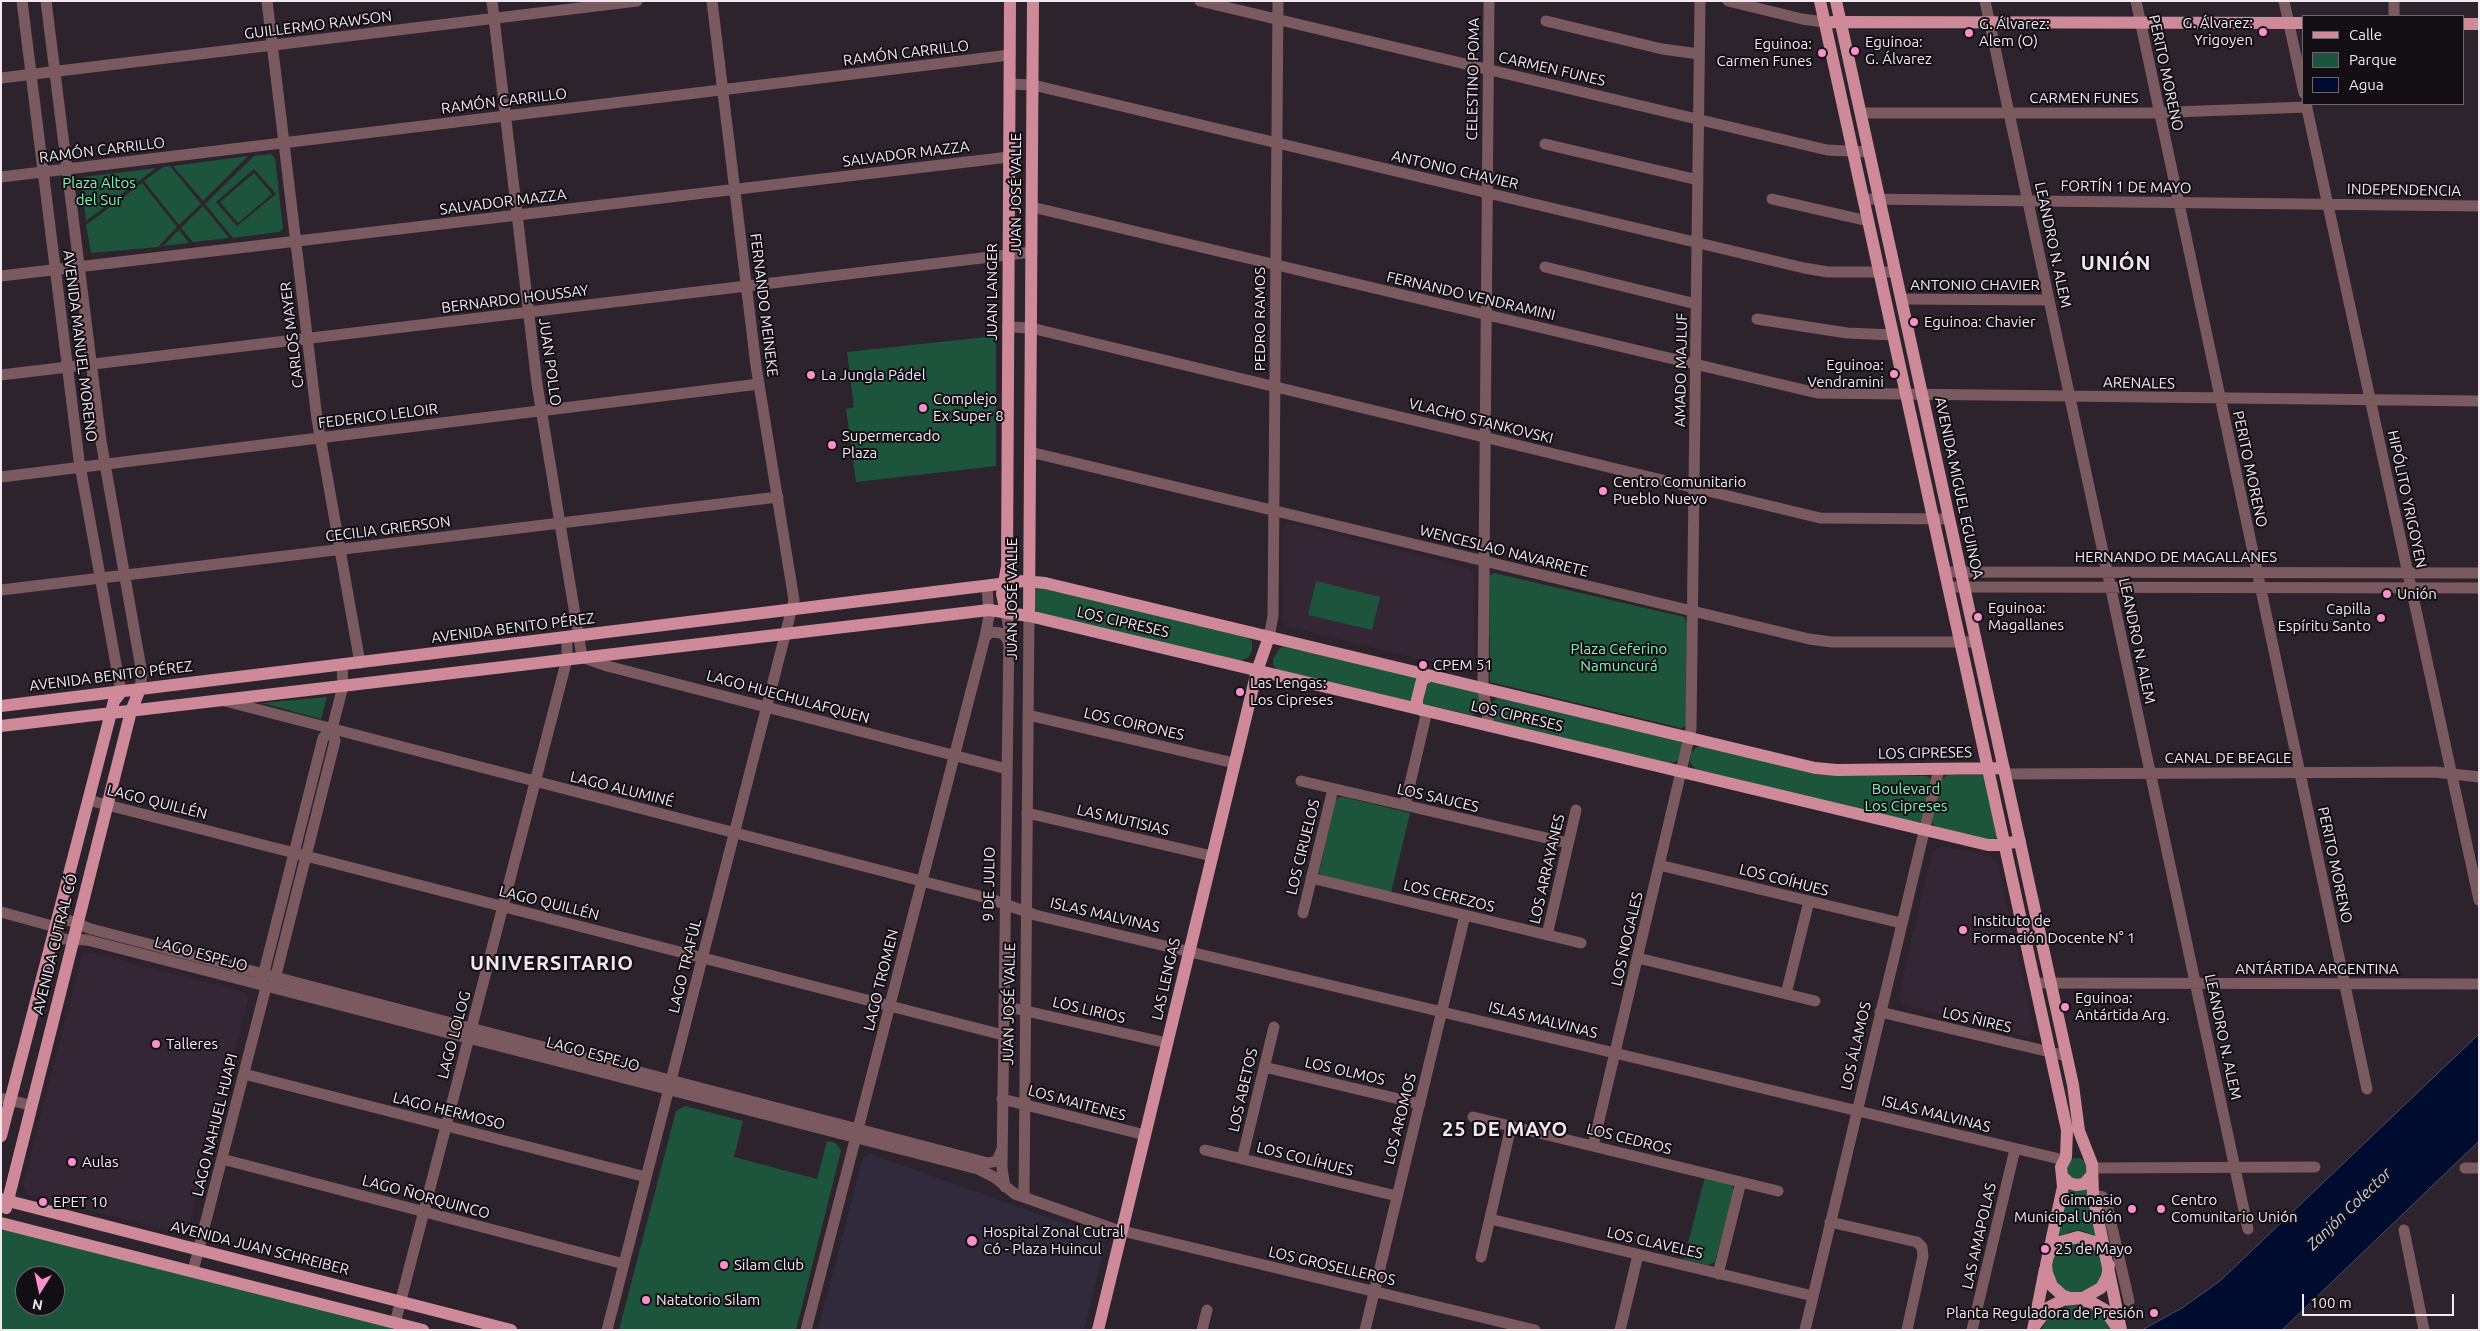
<!DOCTYPE html>
<html>
<head>
<meta charset="utf-8">
<style>
  body { margin:0 }
  #map { position:relative; width:2480px; height:1331px; overflow:hidden; background:#2d232d; font-family:Ubuntu,sans-serif }
  canvas { display:block }
  .frame { position:absolute; inset:0; border:2px solid #f0e9f0; pointer-events:none }
  .legend { position:absolute; left:2302px; top:15px; width:162px; height:90px; box-sizing:border-box; background:#120e13; border:1px solid #6b666b; margin:0; padding:6px 9px; list-style:none; font-size:15px; color:#f0e9f0 }
  .legend li { display:flex; align-items:center; gap:10px; height:25px }
  .legend b { width:25px; border:1px solid #6b666b }
  .north { position:absolute; left:15px; top:1266px; width:50px; height:50px; box-sizing:border-box; background:#120e13; border:1px solid #6b666b; border-radius:50%; rotate:190deg; font-size:14px; font-weight:700; line-height:20px; text-align:center; color:#f0e9f0 }
  .north::after { content:''; display:block; margin:auto; width:18px; height:22px; background:#f890cc; clip-path:polygon(50% 0,100% 100%,50% 72%,0 100%) }
  .scale { position:absolute; left:2302px; top:1294px; width:152px; height:22px; box-sizing:border-box; border:2px solid #f0e9f0; border-top:0; padding-left:6px; font-size:15px; line-height:18px; white-space:nowrap; color:#f0e9f0; -webkit-text-stroke:4px #120e13; paint-order:stroke }
</style>
</head>
<body>
<div id="map">
<canvas width="2480" height="1331"></canvas>
<div class="frame"></div>
<ul class="legend">
<li><b style="height:6px;background:#ce8a98"></b>Calle</li>
<li><b style="height:14px;background:#1c553c"></b>Parque</li>
<li><b style="height:14px;background:#000b30"></b>Agua</li>
</ul>
<div class="north">N</div>
<div class="scale">100 m</div>
</div>
<script>
const c = document.querySelector('canvas').getContext('2d');
c.lineJoin = 'round';
function fillPath(path, color) {
  c.fillStyle = color;
  c.fill(path, 'evenodd');
}
function toPath(rows) {
  const path = new Path2D();
  for (const r of rows) {
    if (r.length === 3) {
      path.moveTo(r[0] + r[2], r[1]);
      path.arc(r[0], r[1], r[2], 0, 2 * Math.PI);
      continue;
    }
    path.moveTo(r[0], r[1]);
    for (let i = 2; i < r.length; i += 2) path.lineTo(r[i], r[i + 1]);
  }
  return path;
}
function trace(path, color, width, dash) {
  c.strokeStyle = color;
  c.lineWidth = width;
  c.lineCap = dash ? 'butt' : 'round';
  c.setLineDash(dash || []);
  c.stroke(path);
}
function drawText(font, color, halo, rows, align = 'center') {
  c.font = font + ' Ubuntu,sans-serif';
  c.lineWidth = 4;
  c.setLineDash([]);
  c.textBaseline = 'middle';
  c.strokeStyle = halo;
  c.fillStyle = color;
  for (const [text, x, y, turn = 0] of rows) {
    c.save();
    c.translate(x, y);
    c.rotate((+turn || 0) * Math.PI / 180);
    c.textAlign = isNaN(turn) ? turn : align;
    if (halo) c.strokeText(text, 0, 0);
    c.fillText(text, 0, 0);
    c.restore();
  }
}
fillPath(toPath([
  [1289,523,1468,568,1474,576,1474,665,1467,670,1288,627,1282,620,1283,529],
  [1941,846,1991,856,1998,864,2034,1030,2028,1037,1904,1005,1899,996,1932,852],
  [90,952,244,992,248,999,188,1229,181,1234,27,1194,23,1185,82,956]
]), '#352636');
fillPath(toPath([
  [870,1154,1100,1236,1104,1245,1084,1330,818,1330,863,1157]
]), '#2f2b3c');
fillPath(toPath([
  [271,154,275,158,283,229,279,232,233,238,205,204,254,156],
  [254,169,276,194,237,226,216,202],
  [248,156,203,201,173,166],
  [170,166,201,204,179,225,144,181,163,167],
  [156,168,86,221,82,183,84,177],
  [254,173,272,194,238,223,220,202],
  [142,183,177,227,158,247,91,253,86,225],
  [203,206,229,238,193,242,181,228],
  [179,230,189,243,163,246],
  [996,336,996,466,856,482,846,409,854,407,847,352],
  [1494,573,1684,617,1687,623,1686,726,1681,728,1490,682,1489,576],
  [1316,581,1380,597,1372,630,1308,615],
  [1040,588,1247,637,1252,641,1252,650,1248,658,1238,661,1037,612,1034,608,1035,590],
  [1285,647,1419,678,1414,702,1278,670,1273,665,1273,659,1280,648],
  [1430,681,1479,693,1479,711,1472,715,1423,704,1426,683],
  [327,697,321,719,262,703],
  [1497,698,1680,741,1682,744,1680,758,1675,762,1668,763,1497,722,1493,720,1490,705],
  [1703,746,1818,775,1927,776,1931,780,1921,821,1917,823,1695,769,1690,762,1691,753,1697,747],
  [1984,775,1998,836,1996,838,1990,840,1937,828,1934,825,1932,822,1942,779,1948,775],
  [1343,797,1410,813,1391,893,1322,876,1319,873,1335,801,1339,797],
  [685,1106,743,1121,734,1157,817,1179,827,1141,836,1143,841,1151,796,1330,619,1330,676,1111],
  [2077,1169,11],
  [1705,1177,1732,1185,1734,1190,1715,1262,1708,1265,1684,1259],
  [2087,1187,2096,1236,2080,1230,2069,1232,2057,1238,2068,1190],
  [6,1229,404,1330,1,1330,1,1232],
  [25,1276,55,1276,55,1306,25,1306],
  [2077,1268,26],
  [2075,1305,2086,1306,2100,1313,2113,1330,2041,1330,2051,1314,2062,1308]
]), '#1c553c');
const water = toPath([
  [2479,1034,2479,1141,2282,1330,2142,1330,2182,1308,2220,1281,2479,1034]
]);
fillPath(water, '#000b30');
trace(water, '#484e6a', 1);
trace(toPath([
  [22,1,79,460,121,692],
  [46,1,101,441,142,674,140,689],
  [267,1,317,419,360,663],
  [492,1,537,384,582,657,607,666,1007,769],
  [1200,1,1827,150,1869,152],
  [1489,1,1483,689,1489,726],
  [1728,1,1802,19,1824,22],
  [1985,1,2248,1229],
  [2136,1,2367,1089],
  [2284,1,2304,93],
  [2394,16,2394,1],
  [1546,21,1662,49,1699,54],
  [1,78,637,1],
  [1009,84,1033,85,1804,268,1828,272,1895,272],
  [2306,104,2479,900],
  [1861,113,2149,113,2307,107],
  [1545,144,1698,180],
  [1,177,1010,55],
  [1772,199,1868,221],
  [1863,199,2479,206],
  [1032,207,1817,393,2479,401],
  [1545,267,1696,304],
  [1,276,1009,157],
  [1901,299,2049,300],
  [1757,319,1847,333,1893,335],
  [1008,327,1031,328,1820,518,1949,519],
  [1,375,1032,252],
  [1030,452,1809,639,1832,642,1976,642],
  [1,477,759,384],
  [1945,572,2479,573],
  [1948,587,2479,588],
  [1,590,778,497],
  [985,637,991,632,1001,633,1006,637,1008,642],
  [1269,637,1273,616,1278,1],
  [225,701,991,899,1035,915,2064,1160],
  [1028,715,1234,763],
  [2005,774,2435,772,2479,777],
  [1301,781,1568,843],
  [88,800,1003,1035],
  [1405,805,1427,711],
  [1027,813,1212,856],
  [1659,865,1901,923],
  [1311,878,1581,943],
  [1,912,56,927],
  [1303,913,1333,789],
  [1547,935,1576,810],
  [1638,958,1815,1001],
  [262,980,323,738,332,729,343,686,342,665],
  [274,983,335,741,332,729],
  [2035,983,2479,984],
  [1786,994,1809,901],
  [1004,1006,1167,1043],
  [1880,1012,2067,1056],
  [1264,1067,1420,1104],
  [244,1074,646,1177],
  [1,1098,30,1105],
  [1002,1099,1145,1135],
  [1473,1117,1778,1191],
  [1593,1146,1691,729,1700,1],
  [1002,1149,997,1161,988,1163,91,929,68,920,60,921,56,927,56,934,63,939,87,940,978,1169,994,1177,1015,1194,1114,1229,1535,1330],
  [1205,1150,1397,1196],
  [222,1159,624,1264],
  [1242,1159,1274,1027],
  [2093,1168,2315,1167],
  [2465,1168,2479,1168],
  [1005,1187,1002,1168,1009,629,1006,612],
  [2093,1195,2103,1197,2106,1201,2129,1301],
  [1024,1197,1029,616],
  [1490,1219,1813,1296],
  [1830,1222,1917,1242,1922,1247,1923,1256,1907,1330],
  [2404,1230,2424,1330],
  [1481,1257,1511,1126],
  [193,1271,266,987],
  [1718,1274,1741,1182],
  [395,1323,567,659,567,638],
  [607,1330,794,600,756,366,712,1],
  [806,1330,985,637,989,616,987,587],
  [1202,1330,1207,1310],
  [1365,1330,1465,915],
  [1620,1330,1638,1255],
  [1805,1330,1939,769],
  [1972,1330,2015,1149]
]), '#7a595f', 11);
trace(toPath([
  [1820,1,2067,1130,2066,1157,2061,1167,2063,1187,2046,1265,2047,1273,2052,1286,2062,1295,2070,1298,2083,1298,2101,1288,2107,1277,2109,1265],
  [1836,1,2073,1085,2079,1131,2092,1164,2093,1195,2121,1330],
  [1832,22,2304,23],
  [2464,24,2479,24],
  [1006,612,1002,594,1007,566,1010,1],
  [1029,616,1033,1],
  [1,706,1024,581,1045,583,1815,768,1837,770,2004,768],
  [1421,710,1417,706,1417,700,1422,680,1429,676],
  [1,726,989,610,1029,616,1988,845,1998,845,2020,841],
  [1,1136,114,701,121,692],
  [2064,1178,2069,1183,2076,1185,2084,1184,2091,1176],
  [1,1199,511,1330],
  [6,1208,131,711,140,689],
  [1,1223,423,1330],
  [2050,1253,2060,1242,2078,1237,2095,1242,2105,1254],
  [2079,1299,2093,1303,2105,1310,2118,1329],
  [2036,1324,2049,1307,2063,1300,2074,1299],
  [1098,1330,1257,671,1269,637],
  [2033,1330,2045,1269]
]), '#ce8a98', 12);
for (const [x, y, r, color] of [
  [2263,32,5,"#f890cc"],
  [1969,33,5,"#f890cc"],
  [1855,51,5,"#f890cc"],
  [1822,53,5,"#f890cc"],
  [1914,322,5,"#f890cc"],
  [1894,374,5,"#f890cc"],
  [811,375,5,"#f890cc"],
  [923,408,5,"#f890cc"],
  [832,445,5,"#f890cc"],
  [1603,491,5,"#f890cc"],
  [2387,594,5,"#f890cc"],
  [1978,617,5,"#f890cc"],
  [2381,618,5,"#f890cc"],
  [1423,665,5,"#f890cc"],
  [1240,692,5,"#f890cc"],
  [1963,930,5,"#f890cc"],
  [2065,1007,5,"#f890cc"],
  [156,1044,5,"#f890cc"],
  [72,1162,5,"#f890cc"],
  [43,1202,5,"#f890cc"],
  [2132,1209,5,"#f890cc"],
  [2161,1209,5,"#f890cc"],
  [972,1241,6,"#f890cc"],
  [2045,1249,5,"#f890cc"],
  [724,1265,5,"#f890cc"],
  [646,1300,5,"#f890cc"],
  [2154,1313,5,"#f890cc"]
]) {
  const dot = new Path2D();
  dot.arc(x, y, r, 0, 2 * Math.PI);
  c.fillStyle = color;
  c.fill(dot);
  trace(dot, '#120e13', 2);
}
drawText('15px', '#f0e9f0', '#120e13', [
  ["G. Álvarez:",2253,23,"right"],
  ["Yrigoyen",2253,40,"right"],
  ["G. Álvarez:",1979,24],
  ["Alem (O)",1979,41],
  ["Eguinoa:",1865,42],
  ["G. Álvarez",1865,59],
  ["Eguinoa:",1812,44,"right"],
  ["Carmen Funes",1812,61,"right"],
  ["Eguinoa: Chavier",1924,322],
  ["Eguinoa:",1884,365,"right"],
  ["Vendramini",1884,382,"right"],
  ["La Jungla Pádel",821,375],
  ["Complejo",933,399],
  ["Ex Super 8",933,416],
  ["Supermercado",842,436],
  ["Plaza",842,453],
  ["Centro Comunitario",1613,482],
  ["Pueblo Nuevo",1613,499],
  ["Unión",2397,594],
  ["Eguinoa:",1988,608],
  ["Magallanes",1988,625],
  ["Capilla",2371,609,"right"],
  ["Espíritu Santo",2371,626,"right"],
  ["CPEM 51",1433,665],
  ["Las Lengas:",1250,683],
  ["Los Cipreses",1250,700],
  ["Instituto de",1973,921],
  ["Formación Docente N° 1",1973,938],
  ["Eguinoa:",2075,998],
  ["Antártida Arg.",2075,1015],
  ["Talleres",166,1044],
  ["Aulas",82,1162],
  ["Gimnasio",2122,1200,"right"],
  ["Municipal Unión",2122,1217,"right"],
  ["Centro",2171,1200],
  ["Comunitario Unión",2171,1217],
  ["EPET 10",53,1202],
  ["Hospital Zonal Cutral",983,1232],
  ["Có - Plaza Huincul",983,1249],
  ["25 de Mayo",2055,1249],
  ["Silam Club",734,1265],
  ["Natatorio Silam",656,1300],
  ["Planta Reguladora de Presión",2144,1313,"right"]
], 'left');
drawText('15px', '#f0e9f0', '#120e13', [
  ["GUILLERMO RAWSON",318,25,-7],
  ["RAMÓN CARRILLO",906,53,-7],
  ["CARMEN FUNES",1552,69,13],
  ["PERITO MORENO",2166,73,78],
  ["CELESTINO POMA",1473,79,-89],
  ["CARMEN FUNES",2084,98],
  ["RAMÓN CARRILLO",504,101,-7],
  ["RAMÓN CARRILLO",102,150,-7],
  ["SALVADOR MAZZA",906,154,-7],
  ["ANTONIO CHAVIER",1455,170,13],
  ["FORTÍN 1 DE MAYO",2126,187,1],
  ["INDEPENDENCIA",2404,190,1],
  ["JUAN JOSÉ VALLE",1016,194,-90],
  ["SALVADOR MAZZA",503,202,-7],
  ["LEANDRO N. ALEM",2053,245,78],
  ["ANTONIO CHAVIER",1975,285],
  ["JUAN LANGER",992,292,-90],
  ["FERNANDO VENDRAMINI",1471,296,13],
  ["BERNARDO HOUSSAY",515,299,-7],
  ["FERNANDO MEINEKE",764,305,83],
  ["PEDRO RAMOS",1260,319,-90],
  ["CARLOS MAYER",292,335,-97],
  ["AVENIDA MANUEL MORENO",80,346,83],
  ["JUAN POLLO",550,362,82],
  ["AMADO MAJLUF",1681,370,-89],
  ["ARENALES",2139,383,1],
  ["FEDERICO LELOIR",378,416,-7],
  ["VLACHO STANKOVSKI",1481,421,14],
  ["PERITO MORENO",2250,469,78],
  ["AVENIDA MIGUEL EGUINOA",1959,488,78],
  ["HIPÓLITO YRIGOYEN",2407,499,78],
  ["CECILIA GRIERSON",388,529,-7],
  ["WENCESLAO NAVARRETE",1504,551,14],
  ["HERNANDO DE MAGALLANES",2176,557],
  ["JUAN JOSÉ VALLE",1012,599,-90],
  ["LOS CIPRESES",1123,622,13],
  ["AVENIDA BENITO PÉREZ",513,628,-7],
  ["LEANDRO N. ALEM",2137,641,78],
  ["AVENIDA BENITO PÉREZ",111,676,-7],
  ["LAGO HUECHULAFQUEN",788,697,15],
  ["LOS CIPRESES",1517,716,13],
  ["LOS COIRONES",1134,724,13],
  ["LOS CIPRESES",1925,753,-1],
  ["CANAL DE BEAGLE",2228,758],
  ["LAGO ALUMINÉ",622,789,14],
  ["LOS SAUCES",1438,798,13],
  ["LAGO QUILLÉN",157,802,14],
  ["LAS MUTISIAS",1123,820,13],
  ["LOS CIRUELOS",1303,847,-76],
  ["PERITO MORENO",2335,865,78],
  ["LOS ARRAYANES",1547,869,-77],
  ["LOS COÍHUES",1784,880,14],
  ["9 DE JULIO",989,884,-89],
  ["LOS CEREZOS",1449,896,14],
  ["LAGO QUILLÉN",549,903,14],
  ["ISLAS MALVINAS",1105,915,13],
  ["LOS NOGALES",1627,939,-77],
  ["AVENIDA CUTRAL CÓ",55,944,-76],
  ["LAGO ESPEJO",201,954,15],
  ["LAGO TRAFÚL",685,966,-76],
  ["ANTÁRTIDA ARGENTINA",2317,969],
  ["LAS LENGAS",1166,979,-77],
  ["LAGO TROMEN",881,980,-76],
  ["JUAN JOSÉ VALLE",1009,1004,-89],
  ["LOS LIRIOS",1089,1010,13],
  ["ISLAS MALVINAS",1543,1020,14],
  ["LOS ÑIRES",1977,1020,13],
  ["LAGO LOLOG",454,1035,-75],
  ["LEANDRO N. ALEM",2223,1037,78],
  ["LOS ÁLAMOS",1856,1046,-77],
  ["LAGO ESPEJO",593,1054,15],
  ["LOS OLMOS",1345,1071,13],
  ["LOS ABETOS",1243,1090,-77],
  ["LOS MAITENES",1077,1103,15],
  ["LAGO HERMOSO",449,1111,14],
  ["ISLAS MALVINAS",1936,1114,14],
  ["LOS AROMOS",1400,1119,-76],
  ["LAGO NAHUEL HUAPI",215,1125,-76],
  ["LOS CEDROS",1629,1139,14],
  ["LOS COLÍHUES",1305,1159,14],
  ["LAGO ÑORQUINCO",426,1197,15],
  ["LAS AMAPOLAS",1979,1236,-77],
  ["LOS CLAVELES",1655,1243,13],
  ["AVENIDA JUAN SCHREIBER",260,1248,14],
  ["LOS GROSELLEROS",1332,1266,13]
]);
drawText('15px', '#82f2bd', '#120e13', [
  ["Plaza Altos",99,183],
  ["del Sur",99,200],
  ["Plaza Ceferino",1619,649],
  ["Namuncurá",1619,666],
  ["Boulevard",1906,789],
  ["Los Cipreses",1906,806]
]);
drawText('italic 16px', '#bdd2f3', '#120e13', [
  ["Zanjón Colector",2349,1209,-44]
]);
c.letterSpacing = '1px';
drawText('bold 20px', '#f0e9f0', '#120e13', [
  ["UNIÓN",2116,263],
  ["UNIVERSITARIO",552,963],
  ["25 DE MAYO",1505,1129]
]);
c.letterSpacing = '0px';
</script>
</body>
</html>
